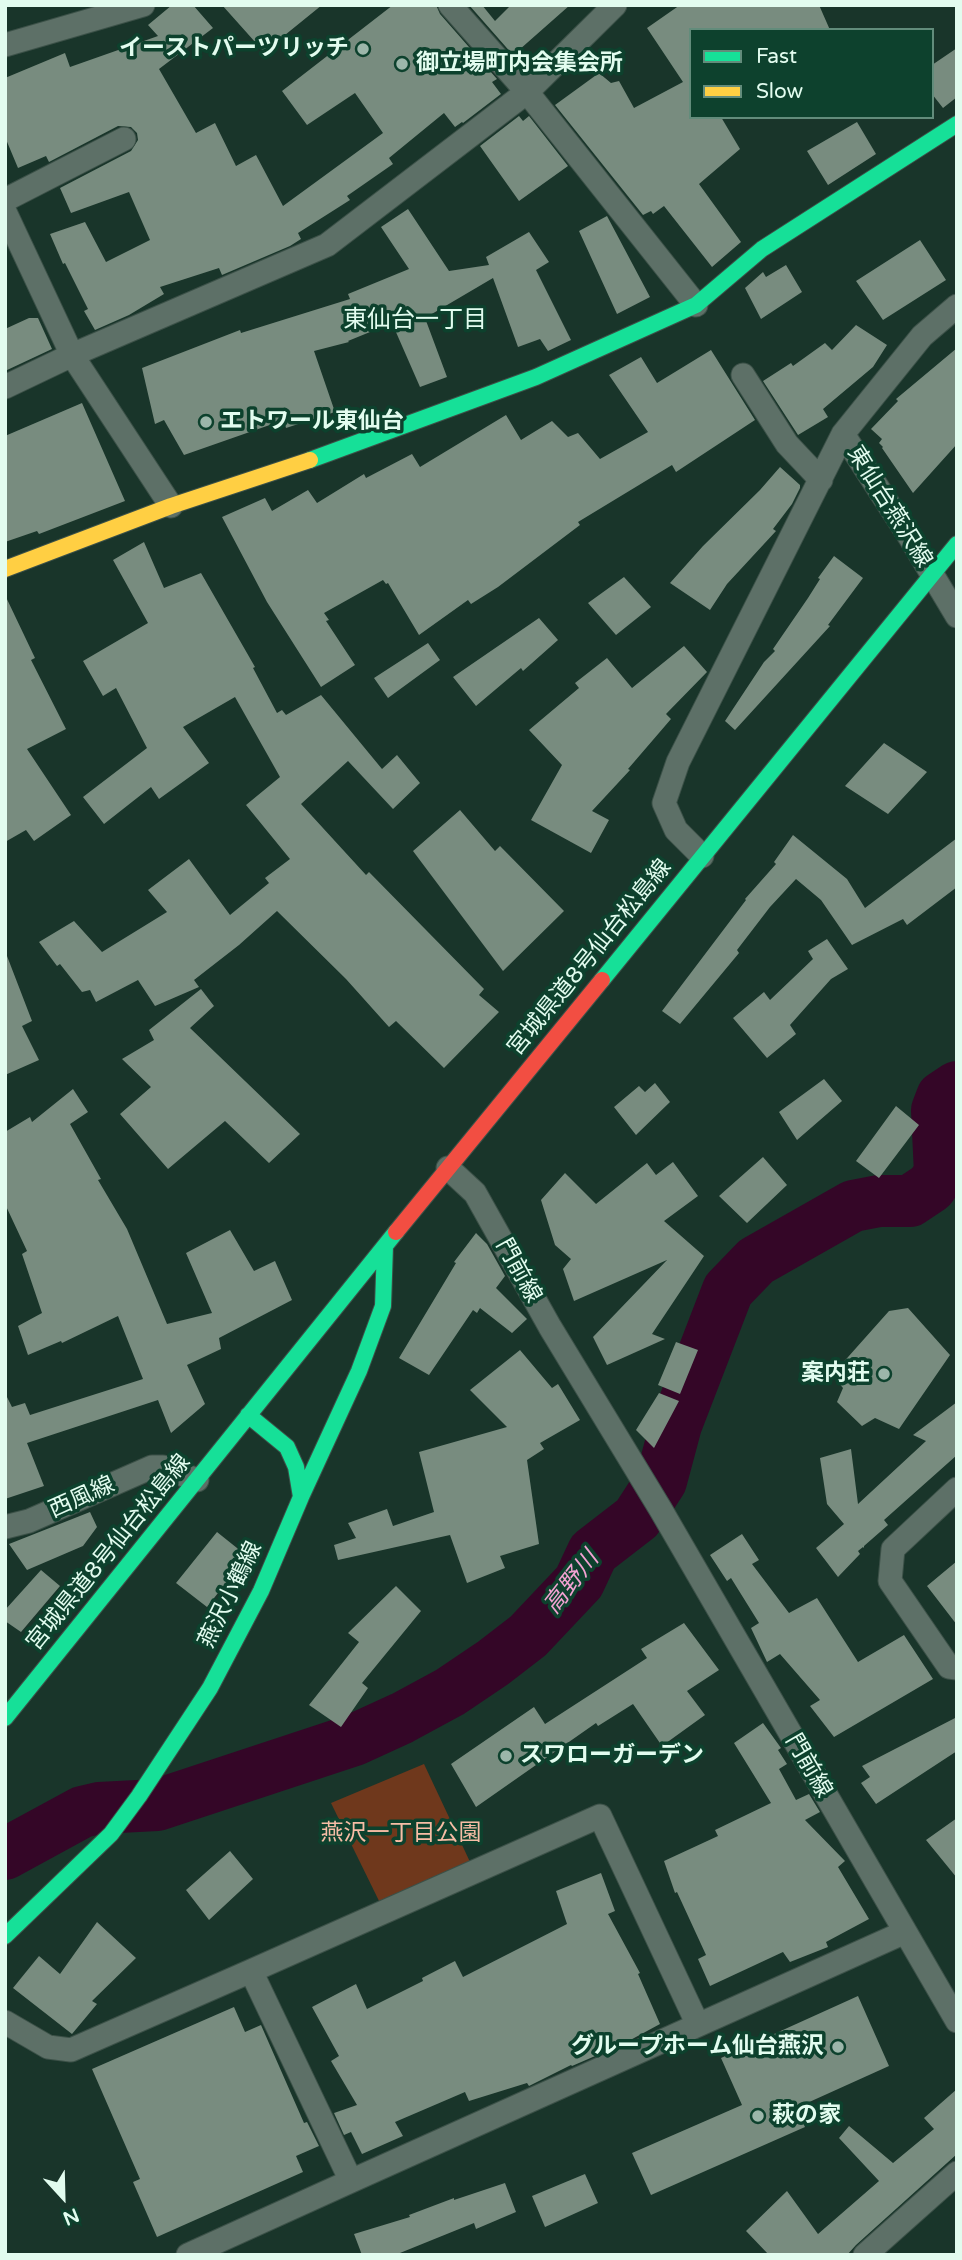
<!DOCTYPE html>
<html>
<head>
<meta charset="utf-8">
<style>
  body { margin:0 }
  #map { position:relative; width:962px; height:2260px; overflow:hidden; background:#19352a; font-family:"Varela Round",sans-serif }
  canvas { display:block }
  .frame { position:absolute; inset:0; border:7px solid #e2fcef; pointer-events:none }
  .legend { position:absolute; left:689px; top:28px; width:245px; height:91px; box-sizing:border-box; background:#0d412d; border:2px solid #628c7b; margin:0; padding:9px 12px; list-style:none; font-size:21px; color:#e2fcef }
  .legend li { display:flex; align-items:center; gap:14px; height:35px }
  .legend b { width:35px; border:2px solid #628c7b }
  .north { position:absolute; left:28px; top:2162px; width:70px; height:70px; -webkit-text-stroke:5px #0d412d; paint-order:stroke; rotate:158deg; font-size:19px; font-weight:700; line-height:28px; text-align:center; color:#e2fcef }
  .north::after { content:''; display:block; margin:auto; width:24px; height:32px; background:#e2fcef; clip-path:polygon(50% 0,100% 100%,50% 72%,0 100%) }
</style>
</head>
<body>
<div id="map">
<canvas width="962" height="2260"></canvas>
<div class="frame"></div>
<ul class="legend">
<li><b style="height:9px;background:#16e098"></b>Fast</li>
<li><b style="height:9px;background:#ffcf43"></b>Slow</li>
</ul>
<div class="north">N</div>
</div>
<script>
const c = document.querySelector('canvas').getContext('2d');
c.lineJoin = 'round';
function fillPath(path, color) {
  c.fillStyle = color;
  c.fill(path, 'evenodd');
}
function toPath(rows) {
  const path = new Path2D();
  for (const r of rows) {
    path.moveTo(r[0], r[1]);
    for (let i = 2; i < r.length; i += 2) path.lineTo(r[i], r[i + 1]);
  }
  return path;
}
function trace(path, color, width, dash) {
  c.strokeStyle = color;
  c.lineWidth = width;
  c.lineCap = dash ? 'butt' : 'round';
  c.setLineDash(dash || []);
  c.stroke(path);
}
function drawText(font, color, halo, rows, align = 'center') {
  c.font = font + ' "Varela Round","Noto Sans JP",sans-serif';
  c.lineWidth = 7;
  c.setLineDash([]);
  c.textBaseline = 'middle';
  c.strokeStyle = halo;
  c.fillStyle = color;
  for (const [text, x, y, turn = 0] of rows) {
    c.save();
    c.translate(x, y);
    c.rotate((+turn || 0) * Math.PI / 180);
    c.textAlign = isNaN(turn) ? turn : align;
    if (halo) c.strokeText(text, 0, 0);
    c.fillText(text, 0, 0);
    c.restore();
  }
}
fillPath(toPath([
  [424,1764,471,1864,381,1905,331,1803]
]), '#6f381c');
trace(toPath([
  [5,1854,82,1812,99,1808,157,1805,354,1740,402,1718,450,1692,493,1663,528,1636,579,1582,593,1552,637,1518,661,1481,676,1425,728,1290,756,1261,853,1206,879,1201,910,1201,931,1187,940,1173,937,1110,942,1097,957,1087]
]), '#340627', 52);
fillPath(toPath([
  [172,5,193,5,213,28,159,69,196,133,215,123,236,166,256,155,283,206,383,133,355,93,307,125,282,91,393,5,436,5,440,14,497,79,492,82,501,94,463,123,462,122,455,127,444,113,389,158,393,164,347,196,350,200,298,233,301,239,290,246,222,275,219,268,160,287,164,294,129,315,95,330,84,311,88,309,65,263,63,264,50,234,85,222,106,262,150,240,129,192,71,213,60,188,131,151,138,140,137,133,131,127,118,126,49,162,46,156,18,168,5,137,5,78,65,53,70,67,158,36,148,25],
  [222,5,322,5,264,52],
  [469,5,482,5,495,21,511,5,570,5,519,50,526,58,520,63],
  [680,5,819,5,830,30,691,30,691,117,721,117,740,149,699,184,741,242,712,267,664,206,653,214,651,211,643,215,555,105,599,73,611,83,619,81,634,108,683,82,647,28],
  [957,48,957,97,943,108,932,94,932,65],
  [519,116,523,121,529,116,568,166,519,201,480,146],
  [857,122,876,154,828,185,807,151],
  [408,209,449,271,489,265,486,257,529,232,549,262,536,270,571,340,548,351,540,339,518,347,493,278,425,318,447,377,420,387,392,323,348,341,349,342,314,351,335,412,286,428,284,420,184,455,164,420,155,424,142,368,240,330,241,333,350,299,348,294,409,269,381,227],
  [607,216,650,297,617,314,579,231],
  [920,240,946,280,883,320,856,281],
  [786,265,802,292,761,319,745,288,763,272,766,277],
  [29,318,38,318,52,349,5,371,5,329],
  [856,325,887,345,873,367,823,409,828,417,798,435,763,381,791,363,793,366,825,343,832,350],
  [957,348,957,444,913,493,882,448,883,447,879,443,882,439,871,429,898,401,896,399],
  [711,350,755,420,676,472,672,465,578,522,580,525,498,587,471,604,468,600,419,635,388,583,386,584,383,580,324,613,329,620,326,621,355,665,321,687,267,602,222,517,265,498,272,511,308,490,317,503,364,474,366,478,412,454,420,467,506,415,521,440,552,421,568,437,578,433,600,459,648,432,609,375,641,357,657,383],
  [82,403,125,501,39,534,37,531,5,542,5,436],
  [780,467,800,485,800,488,792,504,773,529,776,531,727,584,710,610,670,583,703,546,760,490],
  [144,542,164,588,201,573,255,667,253,668,277,713,282,710,286,715,321,695,382,769,397,755,420,783,393,809,348,761,301,804,366,875,369,872,484,989,479,995,499,1012,444,1068,396,1021,389,1027,346,979,277,911,239,945,194,980,199,987,155,1006,138,980,96,1002,90,990,82,992,60,964,57,966,39,942,74,921,102,952,167,912,148,890,189,859,230,915,269,883,265,878,290,859,246,805,280,777,235,697,183,727,209,763,159,799,151,787,104,824,83,797,147,748,116,688,103,696,83,661,148,623,113,560],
  [834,556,863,578,828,625,830,626,735,730,725,721,764,662,775,651,773,649,808,598,820,579,818,578],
  [624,577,651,607,616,635,588,603],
  [5,595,35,658,31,660,66,729,27,749,71,815,34,841,26,830,5,842],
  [539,618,558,640,523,671,521,668,476,706,453,677],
  [428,643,440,660,388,698,374,678],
  [684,646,707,672,666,714,671,719,628,769,630,770,592,811,609,820,591,853,531,820,562,765,529,730,579,688,575,683,607,658,632,688],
  [884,743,927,772,888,814,845,786],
  [460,810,495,851,500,846,564,911,503,971,413,851],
  [793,835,847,879,865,908,957,838,957,887,907,925,903,919,852,945,821,900,796,879,770,907,737,950,739,953,680,1024,662,1011,746,900,745,899,776,864,774,862],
  [827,939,848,969,831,979,790,1025,796,1034,767,1058,733,1018,764,992,770,1000,813,959,808,951],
  [7,956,32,1021,22,1026,39,1060,5,1075,5,957],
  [201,989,214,1006,190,1028,300,1134,269,1163,225,1121,168,1169,120,1114,151,1087,122,1059,154,1040,149,1030],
  [824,1079,842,1101,797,1140,779,1112],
  [655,1083,670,1102,636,1135,614,1107,639,1086,645,1092],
  [73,1089,88,1112,70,1124,101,1179,98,1180,127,1229,167,1324,212,1313,186,1253,230,1230,254,1271,275,1261,292,1300,219,1338,221,1349,187,1365,205,1404,171,1433,158,1400,27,1443,44,1486,5,1499,5,1393,12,1407,25,1403,30,1415,143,1379,118,1316,62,1343,61,1341,28,1355,18,1326,42,1313,22,1254,27,1251,5,1204,5,1132,30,1117,32,1122],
  [896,1106,919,1125,879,1178,856,1161],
  [763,1157,787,1185,747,1223,719,1196],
  [673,1162,698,1196,664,1221,704,1256,652,1334,665,1339,607,1365,593,1337,667,1260,574,1301,563,1269,571,1259,555,1245,541,1200,565,1173,596,1204,647,1163,656,1175],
  [476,1233,487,1244,505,1276,496,1288,527,1319,512,1333,480,1308,477,1313,473,1310,429,1375,399,1358,456,1263,454,1262],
  [908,1308,950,1355,899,1429,875,1418,862,1426,837,1402,843,1388,832,1375,889,1311],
  [676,1342,698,1350,680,1394,658,1385],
  [520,1350,552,1388,558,1384,580,1420,540,1443,544,1449,527,1460,539,1544,500,1556,505,1568,467,1583,450,1535,338,1560,334,1545,356,1538,348,1523,387,1509,393,1526,434,1512,419,1452,507,1427,470,1390],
  [659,1393,679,1401,654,1448,636,1430],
  [957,1402,957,1455,884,1520,888,1525,864,1546,864,1548,863,1547,858,1551,860,1554,838,1577,816,1548,844,1524,827,1504,820,1458,851,1449,858,1504,926,1441,913,1435],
  [90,1512,97,1527,83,1546,27,1570,9,1544],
  [217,1532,247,1556,207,1607,176,1583],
  [742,1534,759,1560,752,1564,789,1613,817,1598,858,1662,904,1635,933,1679,834,1737,810,1706,820,1700,780,1654,767,1662,751,1628,759,1623,731,1578,727,1581,710,1555],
  [957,1561,957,1625,927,1586],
  [41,1570,60,1586,21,1632,5,1621,5,1610],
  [396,1586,421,1611,362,1683,368,1688,341,1727,309,1705,359,1642,348,1633],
  [684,1623,719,1670,687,1691,705,1715,662,1746,633,1704,598,1726,596,1723,476,1807,451,1764,534,1707,545,1724,647,1658,641,1649],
  [957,1717,957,1751,876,1804,861,1783,870,1777,862,1766],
  [763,1723,781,1748,778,1750,787,1764,779,1769,796,1800,809,1794,820,1812,805,1820,845,1861,838,1867,869,1919,826,1942,828,1947,790,1962,783,1952,710,1986,698,1959,706,1955,677,1892,675,1893,664,1861,718,1836,715,1830,771,1803,734,1743],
  [957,1818,957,1878,926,1840],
  [230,1851,253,1879,209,1920,186,1890],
  [601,1873,615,1911,608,1914,640,1973,638,1974,660,2024,623,2044,572,2066,571,2065,529,2086,527,2083,469,2101,465,2092,395,2122,403,2136,362,2154,351,2132,344,2135,334,2113,357,2105,331,2061,339,2056,312,2007,356,1984,367,2009,423,1981,422,1978,455,1961,463,1977,567,1924,556,1891],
  [97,1922,136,1958,92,2001,97,2004,72,2034,13,1988,39,1956,60,1974],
  [858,1996,889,2066,796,2108,805,2127,651,2195,632,2153,742,2105,721,2058],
  [234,2007,245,2032,261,2025,304,2123,307,2122,319,2146,296,2156,303,2172,157,2237,133,2182,140,2179,92,2069],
  [957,2089,957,2154,856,2245,847,2255,769,2255,746,2231,787,2191,818,2234,879,2181,839,2138,849,2126,893,2163,934,2129,924,2118],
  [585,2174,598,2203,545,2227,532,2196],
  [505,2183,516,2212,476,2229,474,2223,395,2255,362,2255,354,2234,410,2217,409,2215,454,2198,454,2200]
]), '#788c7f');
const street = toPath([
  [450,5,527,92,696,305],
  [5,45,143,5],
  [5,200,124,139],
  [5,212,72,355,171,506],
  [743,375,787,444,821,480],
  [5,387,72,355,327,245,527,92,615,5],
  [843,434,911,539,957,616],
  [702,856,676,830,664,803,678,762,843,434,922,336,957,306],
  [448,1168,475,1193,550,1327,661,1510,957,2021],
  [957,1489,893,1549,890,1581,949,1667,957,1668],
  [5,1527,29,1521,152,1467,163,1467,197,1480],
  [251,1971,600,1816,698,2025],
  [5,2022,48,2047,71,2050,251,1971,351,2181,188,2255],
  [351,2181,905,1932],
  [865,2255,957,2173]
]);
const fast = toPath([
  [310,460,536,377,696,305,762,249,957,124],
  [602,980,957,544],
  [248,1415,287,1447,296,1467,301,1497],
  [5,1718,396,1232],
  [5,1936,111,1834,139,1796,210,1688,261,1591,301,1497,359,1371,383,1306,385,1246]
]);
const slow = toPath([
  [5,569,171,506,310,460]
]);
const jam = toPath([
  [396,1232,602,980]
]);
trace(street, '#3c5148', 25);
trace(fast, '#3c5148', 18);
trace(slow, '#3c5148', 18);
trace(jam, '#3c5148', 18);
trace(street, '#5d7067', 23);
trace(fast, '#16e098', 16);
trace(slow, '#ffcf43', 16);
trace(jam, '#f24e42', 16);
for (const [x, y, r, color] of [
  [363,49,7,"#9cb6aa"],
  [402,64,7,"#9cb6aa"],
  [206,422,7,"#9cb6aa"],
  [884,1374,7,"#9cb6aa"],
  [506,1756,7,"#9cb6aa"],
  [838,2047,7,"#9cb6aa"],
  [758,2116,7,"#9cb6aa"]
]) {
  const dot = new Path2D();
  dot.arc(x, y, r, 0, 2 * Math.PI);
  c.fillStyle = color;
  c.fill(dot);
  trace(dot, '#0d412d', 2.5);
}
drawText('bold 23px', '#e2fcef', '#0d412d', [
  ["イーストパーツリッチ",349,49,"right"],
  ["御立場町内会集会所",416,64],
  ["エトワール東仙台",220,422],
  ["案内荘",870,1374,"right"],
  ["スワローガーデン",520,1756],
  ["グループホーム仙台燕沢",824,2047,"right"],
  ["萩の家",772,2116]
], 'left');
drawText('23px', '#e2fcef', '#0d412d', [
  ["東仙台燕沢線",889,507,58],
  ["宮城県道8号仙台松島線",590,958,-51],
  ["門前線",518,1271,61],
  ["西風線",82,1498,-24],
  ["宮城県道8号仙台松島線",109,1553,-51],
  ["燕沢小鶴線",231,1595,-64],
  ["門前線",808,1766,60]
]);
drawText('23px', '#f7bda5', '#0d412d', [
  ["燕沢一丁目公園",401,1834]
]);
drawText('24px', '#e2fcef', '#0d412d', [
  ["東仙台一丁目",415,321]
]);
drawText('italic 24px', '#f2a2d2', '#0d412d', [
  ["高野川",572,1583,-52]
]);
</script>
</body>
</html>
